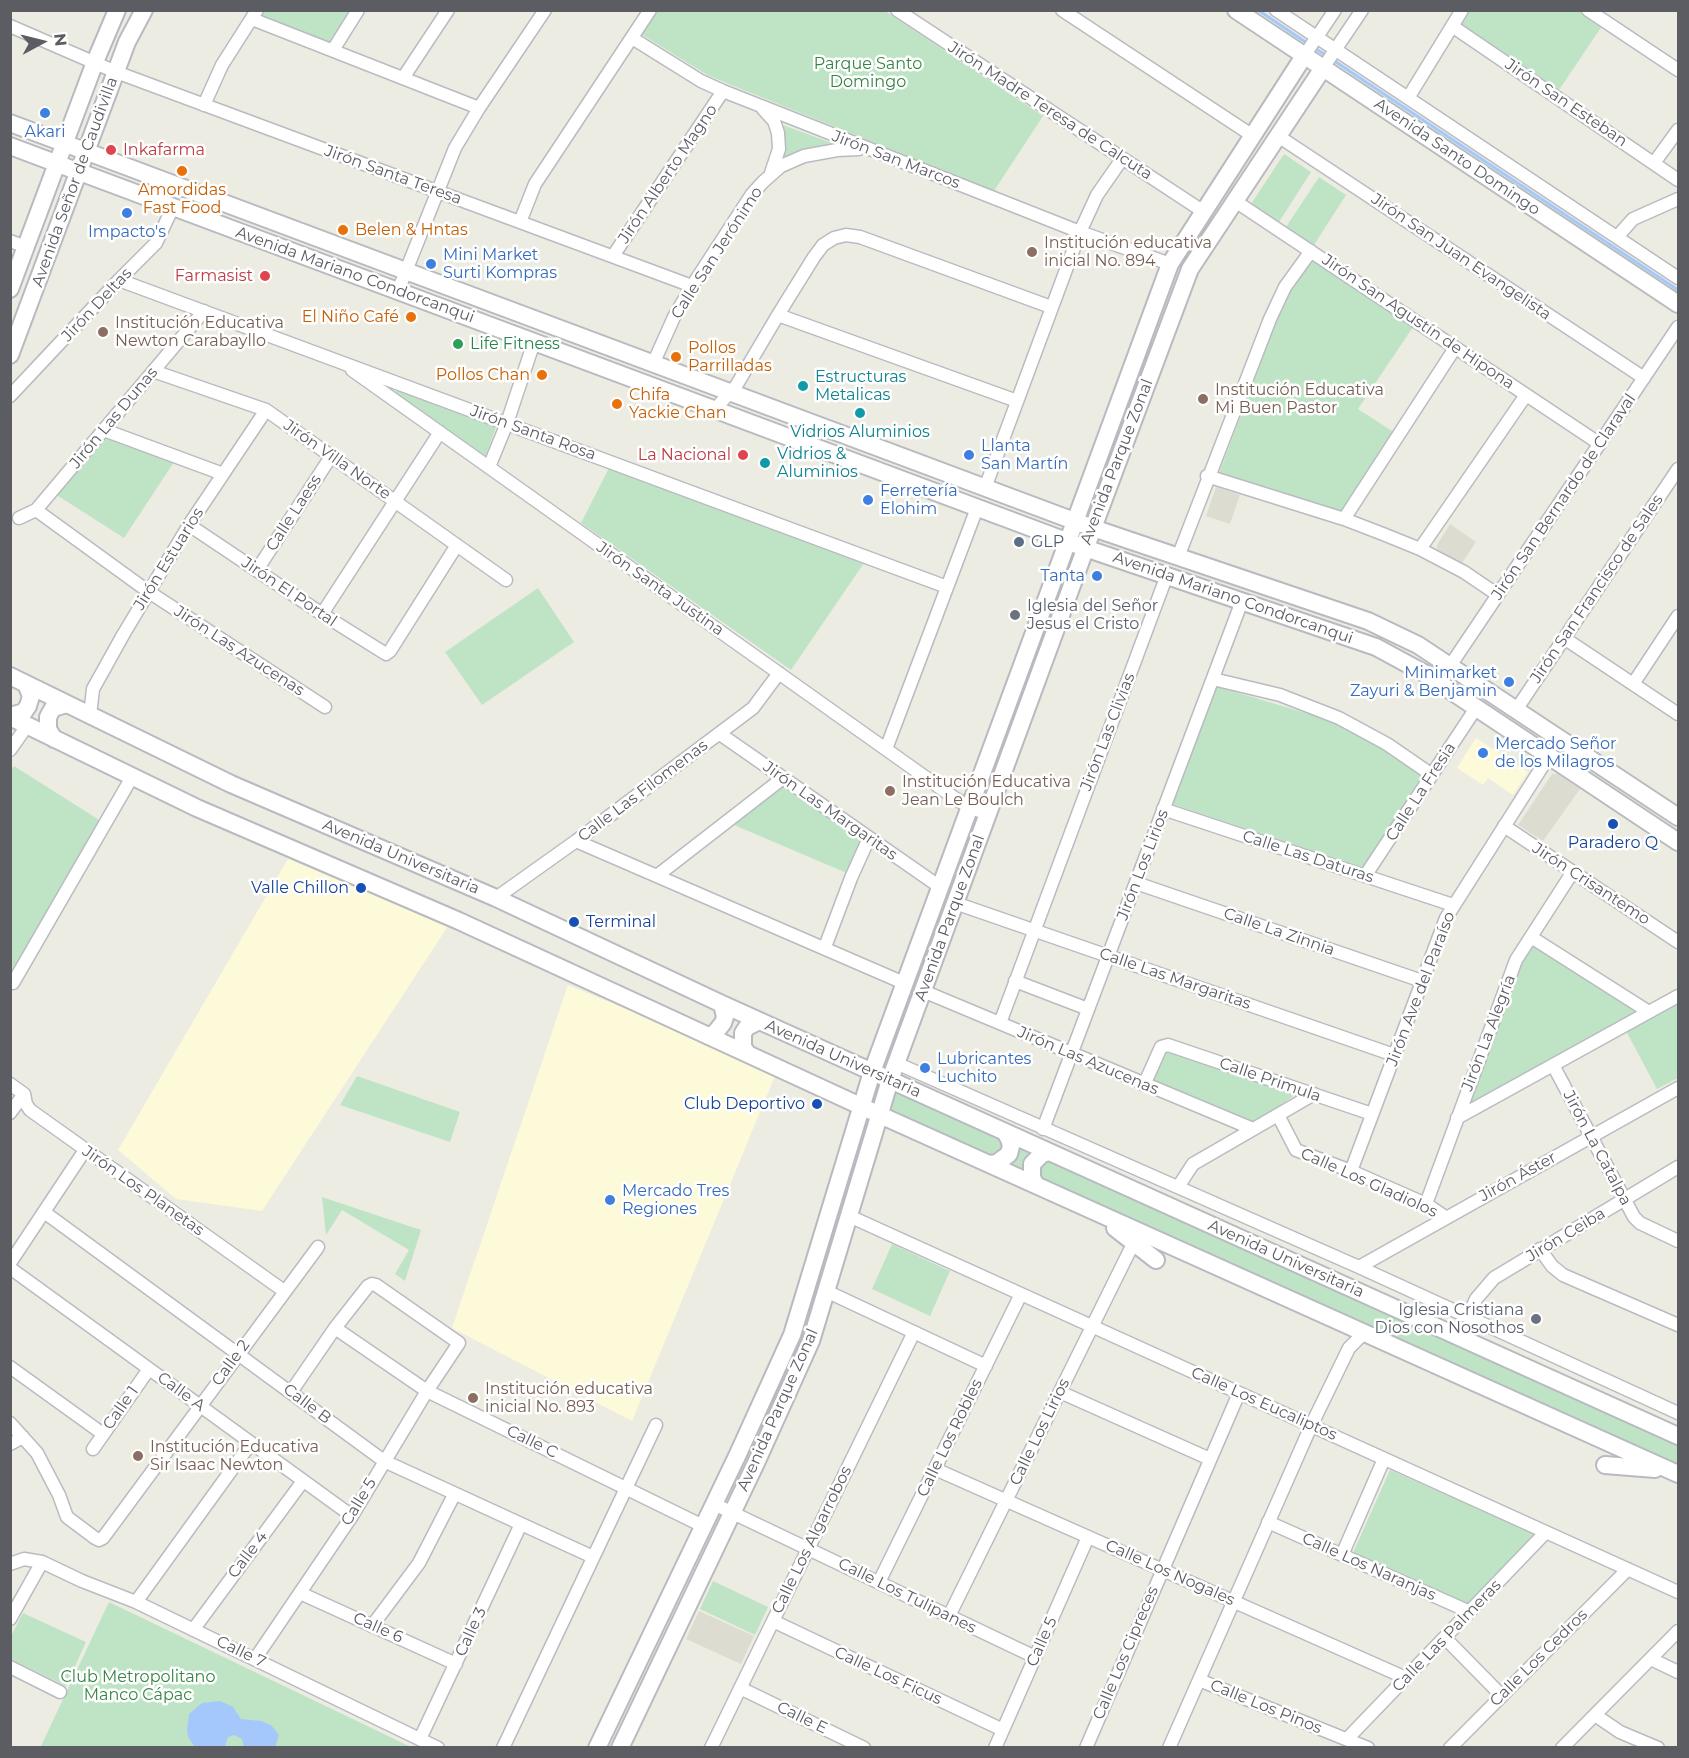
<!DOCTYPE html>
<html>
<head>
<meta charset="utf-8">
<style>
  body { margin:0 }
  #map { position:relative; width:1689px; height:1758px; overflow:hidden; background:#edece2; font-family:Montserrat,sans-serif }
  canvas { display:block }
  .frame { position:absolute; inset:0; border:12px solid #5b5d63; pointer-events:none }
  .north { position:absolute; left:12px; top:12px; width:60px; height:60px; -webkit-text-stroke:4px #fff; paint-order:stroke; rotate:83deg; font-size:16px; font-weight:700; line-height:24px; text-align:center; color:#5b5d63 }
  .north::after { content:''; display:block; margin:auto; width:21px; height:27px; background:#5b5d63; clip-path:polygon(50% 0,100% 100%,50% 72%,0 100%) }
</style>
</head>
<body>
<div id="map">
<canvas width="1689" height="1758"></canvas>
<div class="frame"></div>
<div class="north">N</div>
</div>
<script>
const c = document.querySelector('canvas').getContext('2d');
c.lineJoin = 'round';
function fillPath(path, color) {
  c.fillStyle = color;
  c.fill(path, 'evenodd');
}
function toPath(rows) {
  const path = new Path2D();
  for (const r of rows) {
    path.moveTo(r[0], r[1]);
    for (let i = 2; i < r.length; i += 2) path.lineTo(r[i], r[i + 1]);
  }
  return path;
}
function trace(path, color, width, dash) {
  c.strokeStyle = color;
  c.lineWidth = width;
  c.lineCap = dash ? 'butt' : 'round';
  c.setLineDash(dash || []);
  c.stroke(path);
}
function drawText(font, color, halo, rows, align = 'center') {
  c.font = font + ' Montserrat,sans-serif';
  c.lineWidth = 5;
  c.setLineDash([]);
  c.textBaseline = 'middle';
  c.strokeStyle = halo;
  c.fillStyle = color;
  for (const [text, x, y, turn = 0] of rows) {
    c.save();
    c.translate(x, y);
    c.rotate((+turn || 0) * Math.PI / 180);
    c.textAlign = isNaN(turn) ? turn : align;
    if (halo) c.strokeText(text, 0, 0);
    c.fillText(text, 0, 0);
    c.restore();
  }
}
fillPath(toPath([
  [1476,738,1528,772,1513,795,1488,778,1483,785,1457,768],
  [288,859,448,926,262,1211,176,1199,118,1150],
  [568,985,777,1071,632,1421,452,1328]
]), '#fcfad8');
fillPath(toPath([
  [1216,487,1240,495,1230,524,1206,516],
  [1450,524,1476,542,1462,563,1437,549,1437,545],
  [1552,774,1558,774,1580,789,1543,841,1518,825],
  [699,1611,754,1636,741,1664,686,1639]
]), '#dddcd1');
fillPath(toPath([
  [263,10,352,11,332,43,260,15],
  [1580,10,1602,26,1559,90,1460,23,1468,11],
  [657,11,885,11,1043,116,994,191,709,76,641,34],
  [780,124,832,143,800,153,778,163],
  [1284,154,1311,172,1279,222,1251,204],
  [1319,177,1346,195,1314,245,1286,227],
  [1312,259,1413,327,1358,409,1395,433,1343,513,1219,473,1278,317,1288,295],
  [397,388,496,427,485,458,394,395],
  [106,435,174,462,124,538,55,494],
  [610,466,864,563,791,670,581,523],
  [538,588,574,642,482,705,445,652],
  [1215,686,1336,722,1352,728,1423,774,1363,868,1172,804],
  [14,766,104,823,12,970,10,771],
  [783,786,863,843,849,874,734,825],
  [1532,944,1638,1012,1469,1105,1518,968],
  [1678,1003,1678,1078,1657,1089,1626,1031],
  [1166,1050,1296,1094,1254,1124,1153,1081],
  [357,1076,460,1112,450,1142,340,1105],
  [894,1088,1678,1441,1678,1470,886,1113],
  [322,1197,421,1230,405,1281,395,1274,409,1250,342,1210,326,1235],
  [892,1244,950,1271,930,1316,872,1289],
  [1390,1470,1535,1534,1467,1605,1353,1553],
  [713,1581,768,1607,755,1635,700,1609],
  [109,1602,411,1747,40,1748],
  [23,1613,86,1642,66,1686,11,1659,11,1636]
]), '#bfe4c5');
fillPath(toPath([
  [220,1701,233,1707,241,1719,261,1721,271,1725,279,1735,275,1747,244,1747,242,1739,234,1735,228,1737,225,1747,195,1747,188,1737,187,1730,189,1714,202,1703]
]), '#a4c8fc');
trace(toPath([
  [1258,10,1307,43],
  [1313,47,1327,56],
  [1333,60,1678,290]
]), '#a4c8fc', 3);
const street = toPath([
  [897,10,1204,212],
  [1062,10,1253,136],
  [1276,10,1678,278],
  [1588,10,1678,70],
  [252,19,479,108],
  [10,26,116,72,692,286],
  [1452,26,1678,180],
  [632,38,701,81,723,91,1080,232,1170,264],
  [333,50,358,10],
  [1304,56,1335,10],
  [1323,68,1362,10],
  [403,78,448,10],
  [1408,98,1462,10],
  [204,105,222,65,257,10],
  [763,109,774,121,778,133,779,149,771,173],
  [1278,136,1644,378],
  [1654,163,1678,130],
  [1235,201,1600,444],
  [520,222,535,184,650,10],
  [1617,237,1633,219,1678,199],
  [10,241,26,247],
  [613,256,723,91],
  [119,280,947,587],
  [398,291,455,148,479,108,545,10],
  [778,315,1017,401],
  [653,364,674,317,692,286,752,194,763,182,781,166,804,156,837,150,859,149],
  [352,370,956,799,969,807,988,814],
  [153,371,266,410,506,580],
  [10,396,119,280,156,243,173,207],
  [715,409,736,386,778,315,814,257,823,245,834,238,846,235,860,237,1051,307],
  [104,430,223,474],
  [489,467,507,423,534,342],
  [1207,476,1344,519,1383,534,1420,549,1464,572,1498,595],
  [985,488,1080,232,1097,195,1122,159],
  [36,510,149,592,325,707],
  [19,518,36,510,204,311],
  [1344,519,1455,348],
  [189,525,322,614,386,654,390,651,457,545],
  [1420,549,1526,395],
  [1178,557,1270,319,1285,287,1311,251],
  [257,570,332,455],
  [322,614,440,432],
  [1564,638,1678,714],
  [1450,666,1678,327],
  [1213,679,1280,695,1339,718,1387,744,1432,775],
  [1633,684,1678,616],
  [1516,710,1678,469],
  [90,715,93,689,123,635,189,525,266,410],
  [720,734,940,887],
  [886,749,977,508],
  [10,750,27,726],
  [1163,809,1453,905],
  [1504,826,1678,942],
  [576,841,904,983],
  [658,875,783,778],
  [1365,876,1476,708],
  [1136,883,1422,981],
  [496,898,576,841,753,708,779,673],
  [955,903,1394,1055],
  [1531,937,1649,1012],
  [825,947,851,878,869,838],
  [10,981,13,983,132,777],
  [1015,981,1088,1009],
  [923,991,1253,1129],
  [1000,1023,1167,575],
  [896,1063,1359,1267,1678,1413],
  [1553,1065,1634,1217,1640,1223,1678,1241],
  [10,1084,24,1094,26,1104,30,1110,284,1291],
  [1144,1085,1161,1047,1168,1045,1372,1114],
  [10,1113,24,1094],
  [1278,1115,1296,1150,1351,1171,1426,1204,1445,1217],
  [1457,1118,1678,996],
  [1043,1129,1242,601],
  [1351,1171,1446,918,1549,756],
  [1178,1187,1193,1164,1314,1094],
  [1426,1204,1516,960,1572,873],
  [44,1212,384,1461,593,1557],
  [849,1216,1678,1592],
  [1540,1249,1552,1266,1563,1275,1678,1325],
  [10,1263,85,1150],
  [1359,1267,1678,1088],
  [10,1268,352,1516],
  [826,1291,986,1366],
  [1468,1317,1476,1299,1494,1278,1678,1167],
  [335,1328,427,1391,703,1526],
  [10,1367,103,1434],
  [1060,1392,1210,1459],
  [10,1423,37,1453,59,1495,67,1517,95,1538,99,1540,103,1538,318,1247],
  [10,1444,23,1437],
  [93,1449,149,1369],
  [935,1469,1406,1678],
  [714,1504,1035,1657],
  [1268,1522,1470,1612],
  [1342,1555,1384,1459],
  [10,1564,24,1559,42,1562,82,1581,136,1602,438,1748],
  [879,1582,1021,1294],
  [300,1593,456,1664],
  [136,1602,251,1443],
  [949,1616,1131,1248],
  [10,1619,42,1562],
  [773,1621,1003,1730],
  [372,1626,419,1563,454,1495],
  [193,1630,303,1481],
  [1445,1638,1502,1696],
  [255,1659,352,1516,427,1391,459,1343,376,1285,372,1284,368,1286,335,1328,291,1392],
  [1651,1659,1678,1672],
  [10,1667,60,1692],
  [1199,1680,1368,1748],
  [740,1688,864,1748],
  [1595,1715,1620,1732,1658,1748],
  [420,1739,521,1524],
  [1347,1739,1546,1532],
  [503,1748,656,1425],
  [711,1748,914,1332],
  [995,1748,1088,1537],
  [1086,1748,1239,1393],
  [1169,1748,1311,1426,1349,1348,1364,1333],
  [1450,1748,1628,1569],
  [1562,1748,1678,1631]
]);
const secondary = toPath([
  [1236,10,1678,304],
  [10,123,1093,528,1368,621,1418,645,1678,817],
  [10,146,1085,548,1376,647,1424,673,1678,842],
  [10,289,95,62,117,10],
  [10,355,127,42,144,10],
  [10,676,231,784,496,898,722,1004,1678,1436],
  [10,716,24,712,28,706,31,696,26,684],
  [10,717,197,808,459,921,880,1115,1678,1474],
  [54,739,48,729,48,717,53,708,67,704],
  [709,1036,715,1033,723,1023,725,1017,722,1004],
  [747,1053,743,1047,743,1033,747,1027,759,1021],
  [990,1164,997,1163,1009,1154,1011,1146,1009,1139,1005,1132],
  [1036,1185,1032,1178,1032,1164,1042,1154,1049,1152],
  [1115,1228,1156,1260],
  [1605,1465,1655,1469],
  [597,1748,738,1454,792,1335,872,1072,1170,264,1304,56],
  [620,1748,756,1463,811,1341,890,1080,1093,528,1190,269,1323,68]
]);
trace(street, '#babbc1', 15);
trace(secondary, '#b8bac0', 20);
trace(street, '#fff', 12);
trace(secondary, '#fff', 16);
for (const [x, y, r, color] of [
  [45,113,6,"#3f7fe0"],
  [111,150,6,"#e0444e"],
  [182,171,6,"#e8710a"],
  [127,213,6,"#3f7fe0"],
  [343,230,6,"#e8710a"],
  [1032,252,6,"#8d6e63"],
  [431,264,6,"#3f7fe0"],
  [265,276,6,"#e0444e"],
  [411,317,6,"#e8710a"],
  [103,332,6,"#8d6e63"],
  [458,344,6,"#2e9e5b"],
  [676,357,6,"#e8710a"],
  [542,375,6,"#e8710a"],
  [803,386,6,"#0f9aa8"],
  [1203,399,6,"#8d6e63"],
  [617,404,6,"#e8710a"],
  [860,413,6,"#0f9aa8"],
  [743,455,6,"#e0444e"],
  [969,455,6,"#3f7fe0"],
  [765,463,6,"#0f9aa8"],
  [868,500,6,"#3f7fe0"],
  [1019,542,6,"#5c6f8a"],
  [1097,576,6,"#3f7fe0"],
  [1015,615,6,"#6b7280"],
  [1509,682,6,"#3f7fe0"],
  [1483,753,6,"#3f7fe0"],
  [890,791,6,"#8d6e63"],
  [1613,824,6,"#1a4fb4"],
  [361,888,6,"#1a4fb4"],
  [574,922,6,"#1a4fb4"],
  [925,1068,6,"#3f7fe0"],
  [817,1104,6,"#1a4fb4"],
  [610,1200,6,"#3f7fe0"],
  [1536,1319,6,"#6b7280"],
  [473,1398,6,"#8d6e63"],
  [138,1456,6,"#8d6e63"]
]) {
  const dot = new Path2D();
  dot.arc(x, y, r, 0, 2 * Math.PI);
  c.fillStyle = color;
  c.fill(dot);
  trace(dot, '#fff', 2);
}
drawText('16px', '#388447', '#fff', [
  ["Parque Santo",868,64],
  ["Domingo",868,82],
  ["Club Metropolitano",138,1677],
  ["Manco Cápac",138,1695]
]);
drawText('16px', '#5b5d63', '#fff', [
  ["Jirón San Esteban",1566,103,34],
  ["Jirón Madre Teresa de Calcuta",1050,111,33],
  ["Avenida Santo Domingo",1457,157,34],
  ["Jirón San Marcos",896,160,21],
  ["Jirón Alberto Magno",668,174,-56],
  ["Jirón Santa Teresa",393,175,20],
  ["Avenida Señor de Caudivilla",75,182,-70],
  ["Calle San Jerónimo",717,253,-57],
  ["Jirón San Juan Evangelista",1461,257,34],
  ["Avenida Mariano Condorcanqui",355,275,20],
  ["Jirón Deltas",97,305,-47],
  ["Jirón San Agustín de Hipona",1418,322,34],
  ["Jirón Las Dunas",114,418,-50],
  ["Jirón Santa Rosa",533,433,20],
  ["Jirón Villa Norte",337,460,35],
  ["Avenida Parque Zonal",1117,462,-69],
  ["Jirón San Bernardo de Claraval",1564,497,-56],
  ["Calle Laess",294,513,-57],
  ["Jirón Estuarios",169,559,-58],
  ["Jirón Santa Justina",660,589,35],
  ["Jirón San Francisco de Sales",1597,589,-56],
  ["Jirón El Portal",289,592,34],
  ["Avenida Mariano Condorcanqui",1233,598,19],
  ["Jirón Las Azucenas",239,651,33],
  ["Jirón Las Clivias",1108,732,-69],
  ["Calle Las Filomenas",643,791,-37],
  ["Calle La Fresia",1421,792,-57],
  ["Jirón Las Margaritas",830,811,35],
  ["Avenida Universitaria",401,857,23],
  ["Calle Las Daturas",1308,857,18],
  ["Jirón Los Lirios",1143,865,-69],
  ["Jirón Crisantemo",1591,884,33],
  ["Avenida Parque Zonal",950,918,-70],
  ["Calle La Zinnia",1279,932,19],
  ["Calle Las Margaritas",1175,979,19],
  ["Jirón Ave del Paraíso",1421,989,-69],
  ["Jirón La Alegría",1489,1033,-69],
  ["Avenida Universitaria",843,1059,24],
  ["Jirón Las Azucenas",1088,1061,23],
  ["Calle Primula",1270,1080,19],
  ["Jirón La Catalpa",1597,1148,62],
  ["Jirón Áster",1518,1177,-29],
  ["Calle Los Gladiolos",1369,1183,24],
  ["Jirón Los Planetas",143,1191,35],
  ["Jirón Ceiba",1566,1235,-31],
  ["Avenida Universitaria",1286,1259,24],
  ["Calle 2",231,1363,-54],
  ["Calle A",181,1392,36],
  ["Calle B",307,1404,37],
  ["Calle Los Eucaliptos",1264,1404,24],
  ["Calle 1",121,1408,-55],
  ["Avenida Parque Zonal",778,1410,-66],
  ["Calle Los Lirios",1040,1432,-64],
  ["Calle Los Robles",950,1438,-64],
  ["Calle C",532,1442,26],
  ["Calle 5",359,1502,-59],
  ["Calle Los Algarrobos",812,1540,-64],
  ["Calle 4",248,1555,-53],
  ["Calle Los Naranjas",1369,1567,24],
  ["Calle Los Nogales",1170,1573,24],
  ["Calle Los Tulipanes",907,1596,26],
  ["Calle 6",378,1628,24],
  ["Calle 3",471,1632,-65],
  ["Calle Las Palmeras",1447,1636,-46],
  ["Calle 5",1042,1642,-66],
  ["Calle 7",241,1652,26],
  ["Calle Los Cipreces",1126,1653,-67],
  ["Calle Los Cedros",1539,1658,-45],
  ["Calle Los Ficus",888,1676,25],
  ["Calle Los Pinos",1266,1707,22],
  ["Calle E",802,1718,26]
]);
drawText('16px', '#366cbe', '#fff', [
  ["Akari",45,132,"center"],
  ["Impacto's",127,232,"center"],
  ["Mini Market",443,255],
  ["Surti Kompras",443,273],
  ["Llanta",981,446],
  ["San Martín",981,464],
  ["Ferretería",880,491],
  ["Elohim",880,509],
  ["Tanta",1085,576,"right"],
  ["Minimarket",1497,673,"right"],
  ["Zayuri & Benjamin",1497,691,"right"],
  ["Mercado Señor",1495,744],
  ["de los Milagros",1495,762],
  ["Lubricantes",937,1059],
  ["Luchito",937,1077],
  ["Mercado Tres",622,1191],
  ["Regiones",622,1209]
], 'left');
drawText('16px', '#be3a42', '#fff', [
  ["Inkafarma",123,150,"left"],
  ["Farmasist",253,276],
  ["La Nacional",731,455]
], 'right');
drawText('16px', '#c56008', '#fff', [
  ["Amordidas",182,190,"center"],
  ["Fast Food",182,208,"center"],
  ["Belen & Hntas",355,230],
  ["El Niño Café",399,317,"right"],
  ["Pollos",688,348],
  ["Parrilladas",688,366],
  ["Pollos Chan",530,375,"right"],
  ["Chifa",629,395],
  ["Yackie Chan",629,413]
], 'left');
drawText('16px', '#785e54', '#fff', [
  ["Institución educativa",1044,243],
  ["inicial No. 894",1044,261],
  ["Institución Educativa",115,323],
  ["Newton Carabayllo",115,341],
  ["Institución Educativa",1215,390],
  ["Mi Buen Pastor",1215,408],
  ["Institución Educativa",902,782],
  ["Jean Le Boulch",902,800],
  ["Institución educativa",485,1389],
  ["inicial No. 893",485,1407],
  ["Institución Educativa",150,1447],
  ["Sir Isaac Newton",150,1465]
], 'left');
drawText('16px', '#27864d', '#fff', [
  ["Life Fitness",470,344]
], 'left');
drawText('16px', '#0d838f', '#fff', [
  ["Estructuras",815,377],
  ["Metalicas",815,395],
  ["Vidrios Aluminios",860,432,"center"],
  ["Vidrios &",777,454],
  ["Aluminios",777,472]
], 'left');
drawText('16px', '#4e5e75', '#fff', [
  ["GLP",1031,542]
], 'left');
drawText('16px', '#5b616d', '#fff', [
  ["Iglesia del Señor",1027,606],
  ["Jesus el Cristo",1027,624],
  ["Iglesia Cristiana",1524,1310,"right"],
  ["Dios con Nosothos",1524,1328,"right"]
], 'left');
drawText('16px', '#164399', '#fff', [
  ["Paradero Q",1613,843,"center"],
  ["Valle Chillon",349,888],
  ["Terminal",586,922,"left"],
  ["Club Deportivo",805,1104]
], 'right');
</script>
</body>
</html>
